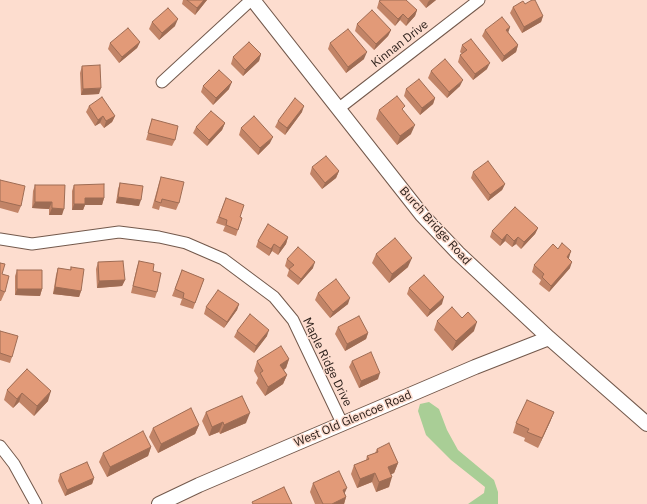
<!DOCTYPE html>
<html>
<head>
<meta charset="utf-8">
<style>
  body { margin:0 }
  canvas { display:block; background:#fdddcf }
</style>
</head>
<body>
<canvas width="647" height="504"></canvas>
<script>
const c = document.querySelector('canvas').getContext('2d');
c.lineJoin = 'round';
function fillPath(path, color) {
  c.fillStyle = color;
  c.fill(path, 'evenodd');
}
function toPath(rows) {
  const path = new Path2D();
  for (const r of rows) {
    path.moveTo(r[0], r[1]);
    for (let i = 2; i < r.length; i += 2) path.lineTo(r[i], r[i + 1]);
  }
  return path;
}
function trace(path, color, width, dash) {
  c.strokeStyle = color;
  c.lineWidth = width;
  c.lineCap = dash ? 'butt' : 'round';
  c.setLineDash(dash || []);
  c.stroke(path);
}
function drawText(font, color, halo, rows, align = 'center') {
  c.font = font + ' "IBM Plex Sans",sans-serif';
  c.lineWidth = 3;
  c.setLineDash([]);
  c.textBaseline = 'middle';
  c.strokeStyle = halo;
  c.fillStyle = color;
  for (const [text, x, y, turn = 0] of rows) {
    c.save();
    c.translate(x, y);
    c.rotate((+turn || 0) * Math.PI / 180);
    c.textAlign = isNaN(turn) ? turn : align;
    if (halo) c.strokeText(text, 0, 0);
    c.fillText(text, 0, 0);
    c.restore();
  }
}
fillPath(toPath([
  [429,402,439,409,447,430,458,450,494,480,498,492,498,504,468,504,484,493,485,487,451,460,426,435,418,411,420,404]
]), '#a9ce96');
const minor = toPath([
  [162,82,251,0],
  [338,109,479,0],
  [0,239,32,244,119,232,159,237,186,243,223,259,274,297,293,320,342,423],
  [0,446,14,464,36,504]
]);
const tertiary = toPath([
  [253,0,422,215,458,253,549,338,647,424],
  [159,504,199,485,475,367,549,338]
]);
trace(minor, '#73594c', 13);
trace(tertiary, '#73594c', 16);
trace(minor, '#fff', 11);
trace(tertiary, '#fff', 14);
fillPath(toPath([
  [183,0,207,0,195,15,182,4],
  [419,0,436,0,426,8],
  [379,1,417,10,415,16,406,26,400,20,395,26,377,8],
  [525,4,543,16,541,22,522,33,510,13,513,7],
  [152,22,175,26,159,40,149,29],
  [357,24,391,30,388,36,374,50,355,31],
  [510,27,508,32,518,45,516,52,502,62,482,36,485,30],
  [140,42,137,48,119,63,108,49,110,43],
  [330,43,364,59,346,73,328,49],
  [462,45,487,69,473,80,458,62,460,55,462,54,460,52],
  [261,54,259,61,243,76,231,64,233,57],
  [82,66,99,94,81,95,80,73],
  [431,71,460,86,447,98,428,78],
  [203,86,229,89,213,105,201,92],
  [406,89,435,98,433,104,420,115,404,96],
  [89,106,115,116,112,122,104,128,100,123,95,126,86,112],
  [379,110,404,111,411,134,397,145,376,119],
  [302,112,285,135,275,127,278,121],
  [152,119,175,140,172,146,146,140],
  [225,123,222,130,207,146,193,133,196,127],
  [241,128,270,143,258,155,239,135],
  [312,167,339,171,336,178,322,189,310,174],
  [473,172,505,184,502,190,488,201,471,178],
  [161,177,179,203,176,210,160,206,159,210,152,208,159,183],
  [0,181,21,206,18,213,0,208],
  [120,183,139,206,116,203,118,189],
  [35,185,65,185,62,215,49,215,49,209,32,208,33,191],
  [74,185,104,198,102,205,85,205,83,210,72,210,72,191],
  [226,198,240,217,242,218,236,236,223,231,225,226,216,223],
  [538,228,535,234,521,249,516,244,512,247,505,241,500,246,490,237,492,231],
  [288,237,286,244,278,255,272,251,269,256,256,247,258,241],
  [558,249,571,251,568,258,570,268,549,292,539,284,541,280,532,272,534,265],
  [376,254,408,267,389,283,372,263],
  [287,259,313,268,298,285,287,276,289,270,285,266],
  [139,261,153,271,157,292,155,298,131,293,137,267],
  [98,262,125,280,122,286,97,288,96,269],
  [0,263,2,274,5,292,1,301,0,301],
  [71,267,81,291,79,297,53,294,56,275,58,268,70,270],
  [17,270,42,289,40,296,15,295,15,276],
  [182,270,204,279,193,309,180,305,182,299,172,296],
  [409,288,442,304,427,317,407,294],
  [318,293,348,304,330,318,315,300],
  [239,304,237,310,224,328,204,314,206,307],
  [462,318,474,331,452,351,434,330,437,321],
  [338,327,368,333,366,339,345,351,335,334],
  [0,331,12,357,10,363,0,360],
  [237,331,267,336,254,353,234,337],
  [289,359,286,368,284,370,287,375,283,384,265,396,256,383,258,378,254,371,257,361],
  [352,361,378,379,359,388,349,367],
  [27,369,48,401,34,416,19,402,13,408,4,400,7,390],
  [206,412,246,423,220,434,219,432,209,436,202,421],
  [554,412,550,422,538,448,524,441,525,438,513,433,516,423],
  [199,425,195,434,158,453,149,437,153,428],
  [151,447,148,456,107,477,99,462,103,453],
  [377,449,398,463,394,473,391,474,389,487,376,492,372,482,357,488,351,474,354,465,366,460,367,456,375,453],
  [60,474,94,478,92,484,65,496,58,481],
  [313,483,345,494,346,497,344,504,315,504,310,492]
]), '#c28467');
fillPath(toPath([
  [204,0,207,0,195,15,197,8],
  [430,0,436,0,426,8,428,2],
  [417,10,415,16,406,26,408,19],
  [403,14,400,20,395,26,398,19],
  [543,16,541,22,522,33,524,27],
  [178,19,175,26,159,40,162,33],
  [510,27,508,33,506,30],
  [391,30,388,36,374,50,376,44],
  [140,42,137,48,119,63,122,57],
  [518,45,516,52,502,62,504,56],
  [367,52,364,59,346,73,348,67],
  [261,54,259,61,243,76,245,70],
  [490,63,487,69,473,80,475,74],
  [463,80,460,86,447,98,449,92],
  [232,82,229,89,213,105,216,98],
  [101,88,99,94,81,95,83,89],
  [435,98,433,104,420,115,422,108],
  [304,106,302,112,285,135,287,128],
  [103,116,100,123,95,126,98,120],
  [115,116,112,122,104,128,106,121],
  [225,123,222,130,207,146,209,140],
  [415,125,411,134,397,145,400,136],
  [273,137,270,143,258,155,260,148],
  [339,171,336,178,322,189,325,183],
  [505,184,502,190,488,201,490,195],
  [118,197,141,200,139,206,116,203],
  [85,198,104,198,102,205,85,205,83,210,72,210,74,204],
  [35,202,52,202,49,209,32,208],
  [52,208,64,209,62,215,49,215],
  [538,228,535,234,521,249,524,242],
  [507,234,505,241,500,246,502,240],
  [288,237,286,244,278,255,280,248],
  [518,237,516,244,512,247,514,241],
  [274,244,272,251,269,256,271,249],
  [571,251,569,258,564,263,567,257],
  [412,258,408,267,389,283,392,274],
  [315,262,313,268,298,285,301,279],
  [572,262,570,268,549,292,551,286],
  [125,280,122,286,97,288,99,281],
  [55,287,81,291,79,297,53,294],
  [17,289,42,289,40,296,15,295],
  [444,297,442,304,427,317,430,310],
  [350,298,348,304,330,318,333,312],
  [239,304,237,310,224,328,227,322],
  [477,322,474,331,452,351,456,341],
  [269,330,267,336,254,353,256,346],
  [368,333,366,339,345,351,347,344],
  [289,359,286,368,277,374,280,365],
  [380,373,378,379,359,388,361,381],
  [287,375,283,384,265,396,268,387],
  [51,391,48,401,34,416,37,406],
  [22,393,19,402,13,408,17,399],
  [554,412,550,422,538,448,542,438],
  [250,413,246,423,220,434,224,425],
  [223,422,219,432,209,436,212,427],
  [199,425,195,434,158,453,161,444],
  [151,447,148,456,107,477,110,467],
  [398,463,394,473,385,477,388,467],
  [375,473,372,482,357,488,360,479],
  [392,477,389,487,376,492,379,482],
  [94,478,92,484,65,496,67,490],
  [347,488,343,497,343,490],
  [346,497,344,504,332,504]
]), '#9e6c54');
const building = toPath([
  [187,0,204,0,197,8,187,0],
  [381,0,406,0,417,10,408,19,403,14,398,19,379,1,381,0],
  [532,0,535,0,543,16,524,27,513,7,523,1,525,4,532,0],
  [168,8,178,19,162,33,152,22,168,8],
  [372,10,391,30,376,44,357,24,372,10],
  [502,17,510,27,506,30,518,45,504,56,485,30,502,17],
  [128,28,140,42,122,57,110,43,128,28],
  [348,29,367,52,348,67,330,43,348,29],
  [471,39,490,63,475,74,460,55,467,50,462,45,471,39],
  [249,42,261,54,245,70,233,57,249,42],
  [445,59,463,80,449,92,431,71,445,59],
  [100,65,101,88,83,89,82,66,100,65],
  [219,70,232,82,216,98,203,86,219,70],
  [419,79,435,98,422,108,406,89,419,79],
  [397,96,405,106,402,109,415,125,400,136,379,110,397,96],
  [102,97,115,116,106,121,103,116,98,120,89,106,102,97],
  [295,98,304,106,287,128,278,121,295,98],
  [211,111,225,123,209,140,196,127,211,111],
  [254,116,273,137,260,148,241,128,254,116],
  [152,119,178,126,175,140,148,133,152,119],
  [326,156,339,171,325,183,312,167,326,156],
  [488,161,505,184,490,195,473,172,488,161],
  [161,177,184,182,179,203,162,199,161,203,155,201,161,177],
  [0,180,25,186,21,206,0,201,0,180],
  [120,183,143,186,141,200,118,197,120,183],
  [104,184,104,198,85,198,85,204,74,204,74,185,104,184],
  [35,185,65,185,64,209,52,208,52,202,35,202,35,185],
  [226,198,244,205,240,217,242,218,238,230,226,225,227,220,219,217,226,198],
  [515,207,538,228,524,242,518,237,514,241,507,234,502,240,492,231,515,207],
  [268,224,288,237,280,248,274,244,271,249,258,241,268,224],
  [395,238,412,258,392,274,376,254,395,238],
  [562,243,571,251,567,257,572,262,551,286,542,277,544,274,534,265,553,244,558,249,562,243],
  [298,247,315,262,301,279,289,269,294,265,287,259,298,247],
  [123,261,125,280,99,281,98,262,123,261],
  [139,261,154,264,153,271,161,273,157,292,133,286,139,261],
  [0,263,5,264,2,274,9,276,5,292,0,290,0,263],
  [71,267,84,269,81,291,55,287,58,268,71,270,71,267],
  [17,270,42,270,42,289,17,289,17,270],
  [182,270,204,279,195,303,183,298,184,293,175,289,182,270],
  [424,275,444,297,430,310,409,288,424,275],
  [336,279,350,298,333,312,318,293,336,279],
  [218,290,239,304,227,322,206,307,218,290],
  [452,307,462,318,468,312,477,322,456,341,437,321,452,307],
  [250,314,269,330,256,346,237,331,250,314],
  [359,316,368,333,347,344,338,327,359,316],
  [0,331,18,336,12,357,0,353,0,331],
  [281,346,289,359,280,365,287,375,268,387,260,373,263,371,257,361,281,346],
  [371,352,380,373,361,381,352,361,371,352],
  [27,369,51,391,37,406,22,393,17,399,7,390,27,369],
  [242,396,250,413,224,425,223,422,212,427,206,412,242,396],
  [527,400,554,412,542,438,527,432,529,429,516,423,527,400],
  [191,408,199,425,161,444,153,428,191,408],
  [143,431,151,447,110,467,103,453,143,431],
  [389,443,398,463,388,467,392,477,379,482,375,473,360,479,354,465,369,459,367,456,378,452,377,449,389,443],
  [87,462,94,478,67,490,60,474,87,462],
  [339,471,347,488,343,490,346,497,332,504,323,504,313,483,339,471],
  [284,487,292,504,253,504,252,502,284,487]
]);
fillPath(building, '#e29a78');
trace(building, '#9e6c54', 1);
drawText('12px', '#2c201b', '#fdddcf', [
  ["Kinnan Drive",400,44,-38],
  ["Burch Bridge Road",435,226,48],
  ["Maple Ridge Drive",327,362,64],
  ["West Old Glencoe Road",353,419,-23]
]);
</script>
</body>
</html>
